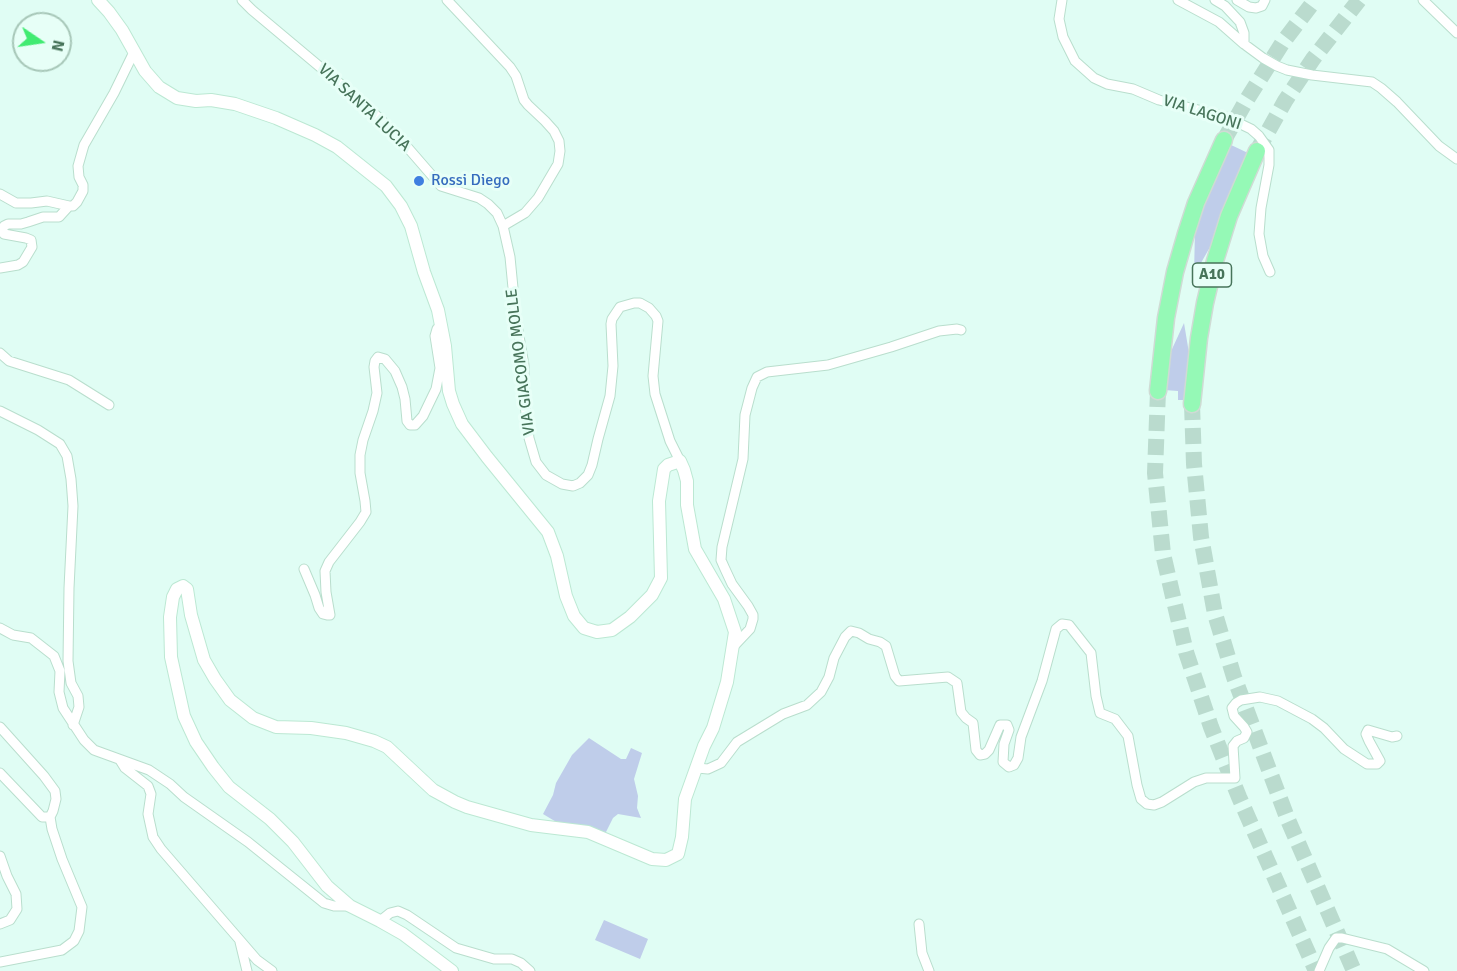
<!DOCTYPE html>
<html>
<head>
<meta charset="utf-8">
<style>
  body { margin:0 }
  #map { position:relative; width:1457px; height:971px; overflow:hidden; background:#e0fdf4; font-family:Signika,sans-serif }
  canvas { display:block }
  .north { position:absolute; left:12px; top:12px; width:60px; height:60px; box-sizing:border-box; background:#e7fff7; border:2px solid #a7c7b8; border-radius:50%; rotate:103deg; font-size:16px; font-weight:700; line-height:24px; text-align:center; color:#47745a }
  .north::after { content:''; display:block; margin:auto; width:21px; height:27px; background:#41eb72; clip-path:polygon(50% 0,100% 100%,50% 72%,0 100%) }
</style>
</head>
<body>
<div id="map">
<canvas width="1457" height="971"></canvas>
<div class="north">N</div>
</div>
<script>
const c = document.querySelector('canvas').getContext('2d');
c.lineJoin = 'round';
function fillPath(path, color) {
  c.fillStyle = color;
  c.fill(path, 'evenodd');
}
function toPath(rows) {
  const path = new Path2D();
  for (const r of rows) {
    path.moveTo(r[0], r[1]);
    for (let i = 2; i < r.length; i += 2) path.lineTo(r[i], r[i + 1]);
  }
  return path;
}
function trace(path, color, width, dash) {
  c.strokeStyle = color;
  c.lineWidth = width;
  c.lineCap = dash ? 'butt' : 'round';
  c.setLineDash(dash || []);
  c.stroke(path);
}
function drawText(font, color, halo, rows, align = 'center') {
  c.font = font + ' Signika,sans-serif';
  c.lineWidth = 6;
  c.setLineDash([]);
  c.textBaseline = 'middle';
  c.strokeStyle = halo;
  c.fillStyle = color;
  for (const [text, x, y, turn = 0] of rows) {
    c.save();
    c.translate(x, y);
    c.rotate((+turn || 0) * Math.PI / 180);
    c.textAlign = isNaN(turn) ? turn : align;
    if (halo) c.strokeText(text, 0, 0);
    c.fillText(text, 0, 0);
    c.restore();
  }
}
fillPath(toPath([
  [1229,144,1248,153,1217,235,1194,275,1195,230,1207,196],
  [1184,323,1190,359,1186,400,1178,400,1178,391,1164,390,1167,360],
  [589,738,621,759,626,759,631,748,642,753,634,779,638,796,637,808,641,818,618,814,613,818,605,834,558,823,543,814,553,795,556,783,572,755],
  [604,920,648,939,640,959,595,940]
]), '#bfcdea');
trace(toPath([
  [1224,140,1246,101,1283,42,1315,0],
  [1257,151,1285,101,1313,59,1359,0],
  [1158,391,1155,473,1163,554,1186,652,1211,727,1239,797,1316,971],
  [1192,404,1194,464,1201,537,1215,614,1234,677,1288,820,1354,971]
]), '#badbce', 16, [16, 8]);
const street = toPath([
  [242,0,252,10,363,103,395,133,441,186,479,198,488,204,497,213,503,226,510,257,516,319,524,365,524,397,529,438,536,462,546,475,562,484,573,486,580,483,588,475,592,465,598,439,610,396,613,366,611,324,612,319,620,307,634,303,640,303,649,308,656,316,658,321,653,376,655,394,670,441,680,461],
  [447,0,510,67,516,76,524,100,528,105,545,121,554,131,559,141,560,151,558,164,538,198,525,213,503,226],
  [1062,0,1059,19,1063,37,1075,61,1094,78,1107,84,1133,89,1159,100,1226,117,1251,129,1259,136,1269,150,1269,165,1261,208,1259,234,1263,256,1270,272],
  [1178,0,1219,22,1244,44,1263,58,1277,66,1287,70,1312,75,1372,82,1381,88,1397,102,1439,146,1457,159],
  [1215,0,1225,6,1240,22,1244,33,1244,44],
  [1237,0,1249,7,1256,8,1262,6,1265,0],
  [1423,0,1457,33],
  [0,194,16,203,31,203,47,201,69,206],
  [0,268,18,265,23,262,32,247,31,240,26,238,4,234,2,232,4,226,8,224,21,224,28,222,43,217,59,217,69,206,73,206,77,202,83,191,83,185,79,177,78,166,84,145,114,93,134,52],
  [0,353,9,361,69,380,109,405],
  [0,411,38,430,60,444,67,456,71,479,73,506,69,588,68,661,71,683,78,696,79,707,73,725],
  [304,569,315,595,319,608,323,614,327,615,330,615,326,592,325,571,329,562,360,522,366,512,365,501,360,473,360,455,363,440,373,411,377,393,374,367,375,361,378,357,385,359,395,371,402,387,405,399,407,421,410,425,415,425,423,416,436,389,440,368,435,336,437,329,442,328],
  [0,628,13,635,31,638,54,656,60,671,59,692,63,708,84,740,94,750,149,770,170,784,184,797,248,842,324,903,334,906,350,906],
  [733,647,750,629,753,619,753,615,748,606,732,584,725,569,721,560,722,547,743,459,745,415,752,388,757,377,767,372,828,365,891,347,939,331,957,329,961,330],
  [0,727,44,776,55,791,56,799,53,811,50,817,42,817,0,773],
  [120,760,125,768,148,786,151,794,148,814,153,837,161,849,257,960,272,971],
  [697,768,708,769,721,763,737,742,783,714,807,705,821,692,829,677,834,658,845,637,851,631,859,633,869,639,880,642,886,646,895,676,899,681,948,677,957,683,961,712,966,718,973,723,976,750,980,755,985,754,989,750,1000,725,1007,725,1009,730,1004,744,1003,762,1009,767,1014,765,1018,758,1021,737,1042,681,1056,629,1062,624,1069,625,1091,653,1096,696,1100,713,1115,719,1128,736,1137,785,1141,799,1147,804,1154,805,1162,802,1194,782,1206,778,1235,778,1233,746,1237,741,1244,738,1247,732,1244,727,1234,716,1232,708,1236,703,1241,700,1260,697,1278,701,1312,719,1324,728,1344,749,1367,764,1377,764,1380,761,1369,741,1366,734,1368,730,1392,737,1397,736],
  [0,856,7,876,16,894,17,909,10,920,0,924],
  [380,921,390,913,398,911,407,915,456,948,494,959,512,959,521,963,530,971],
  [919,924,922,953,929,971],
  [240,942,247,971],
  [0,962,62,950,74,941,79,931,82,907,62,859,52,829,50,817],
  [1319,971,1329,948,1336,938,1342,938,1387,949,1424,971]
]);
const secondary = toPath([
  [98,0,109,12,122,30,145,71,159,87,177,98,196,101,211,100,235,104,276,118,315,135,337,147,386,186,401,206,411,226,424,272,438,310,445,346,449,391,453,404,462,424,487,457,548,532,557,556,566,596,574,616,584,628,597,632,612,630,630,617,652,595,661,578,659,501,664,469,668,465,680,461,684,470,687,481,687,505,695,549,724,599,735,632,727,682,713,728,704,746,685,799,682,837,678,854,666,860,652,859,588,832,531,825,467,807,455,802,433,790,387,747,374,741,346,733,311,728,276,727,253,718,230,700,215,679,204,660,191,615,187,589,183,586,177,589,173,597,170,617,171,657,184,716,196,742,213,767,229,787,270,819,293,842,327,886,350,906,380,921,403,934,452,971]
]);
const highway = toPath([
  [1158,391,1166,318,1175,272,1186,234,1196,203,1224,140],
  [1192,404,1199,338,1205,303,1215,261,1229,216,1257,151]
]);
trace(street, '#b9decd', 11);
trace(secondary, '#bce8d3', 14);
trace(highway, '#cfdbd4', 19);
trace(street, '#fff', 9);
trace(secondary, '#fff', 12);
trace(highway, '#95f9b6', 16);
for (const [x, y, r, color] of [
  [419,181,6,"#3f7fe0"]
]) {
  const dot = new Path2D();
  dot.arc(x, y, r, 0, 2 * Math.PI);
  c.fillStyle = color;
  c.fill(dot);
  trace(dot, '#e7fff7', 2);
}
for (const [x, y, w] of [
  [1212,275,39]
]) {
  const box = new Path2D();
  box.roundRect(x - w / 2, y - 12, w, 24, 4.5);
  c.fillStyle = '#e7fff7';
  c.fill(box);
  trace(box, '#47745a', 1.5);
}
drawText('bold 15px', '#47745a', null, [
  ["A10",1212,275]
]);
drawText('16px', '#47745a', '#e7fff7', [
  ["VIA SANTA LUCIA",364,108,43],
  ["VIA LAGONI",1202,113,18],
  ["VIA GIACOMO MOLLE",521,362,-97]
]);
drawText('16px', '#366cbe', '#e7fff7', [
  ["Rossi Diego",431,181]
], 'left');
</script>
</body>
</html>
